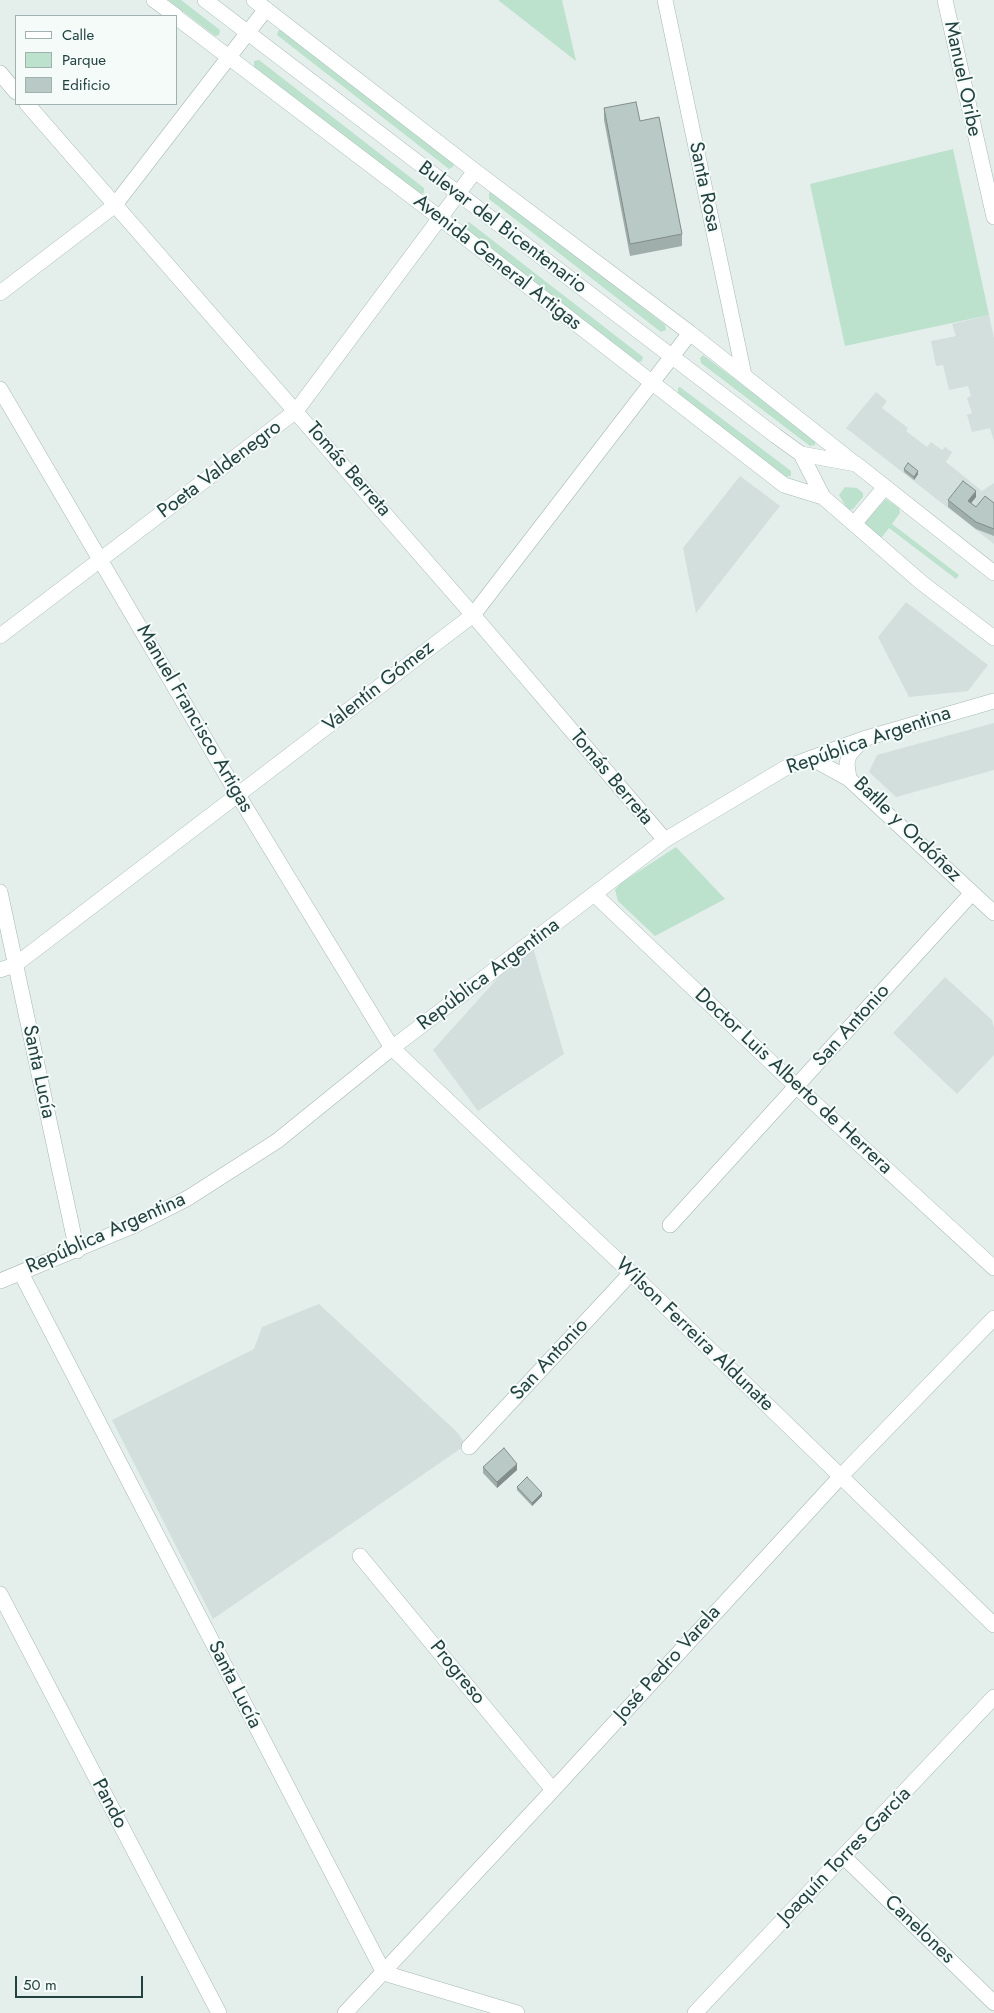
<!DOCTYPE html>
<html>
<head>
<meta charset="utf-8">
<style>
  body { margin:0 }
  #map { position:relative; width:994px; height:2013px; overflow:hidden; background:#e4efec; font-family:Jost,sans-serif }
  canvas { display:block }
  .legend { position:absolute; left:15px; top:15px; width:162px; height:90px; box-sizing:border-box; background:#f5fbf9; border:1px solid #a1b1af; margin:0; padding:6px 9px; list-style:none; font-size:15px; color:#224240 }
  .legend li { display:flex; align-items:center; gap:10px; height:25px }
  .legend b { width:25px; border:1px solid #a1b1af }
  .scale { position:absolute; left:15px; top:1976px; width:128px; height:22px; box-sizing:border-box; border:2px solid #224240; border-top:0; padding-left:6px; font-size:15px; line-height:18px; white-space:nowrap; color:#224240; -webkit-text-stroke:4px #f5fbf9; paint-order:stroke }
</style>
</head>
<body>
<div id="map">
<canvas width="994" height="2013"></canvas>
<ul class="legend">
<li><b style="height:6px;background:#fff"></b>Calle</li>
<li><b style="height:14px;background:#bce1cd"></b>Parque</li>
<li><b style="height:14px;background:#b9cac6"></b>Edificio</li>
</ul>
<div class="scale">50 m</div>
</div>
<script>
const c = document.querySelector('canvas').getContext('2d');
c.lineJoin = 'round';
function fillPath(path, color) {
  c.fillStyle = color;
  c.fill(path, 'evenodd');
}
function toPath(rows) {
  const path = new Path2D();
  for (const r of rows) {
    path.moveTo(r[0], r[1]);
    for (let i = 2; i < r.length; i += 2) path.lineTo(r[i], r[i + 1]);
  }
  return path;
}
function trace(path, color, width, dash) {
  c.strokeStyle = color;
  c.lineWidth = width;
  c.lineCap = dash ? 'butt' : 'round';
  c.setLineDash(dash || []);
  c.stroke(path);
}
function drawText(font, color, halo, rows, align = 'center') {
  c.font = font + ' Jost,sans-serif';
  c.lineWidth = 4;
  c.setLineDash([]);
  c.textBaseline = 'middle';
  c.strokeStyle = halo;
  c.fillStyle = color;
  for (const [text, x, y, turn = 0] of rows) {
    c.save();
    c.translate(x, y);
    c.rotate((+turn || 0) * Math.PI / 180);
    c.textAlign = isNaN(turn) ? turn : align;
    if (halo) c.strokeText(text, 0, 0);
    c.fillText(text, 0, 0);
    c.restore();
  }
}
fillPath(toPath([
  [989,315,994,338,994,441,990,428,972,432,967,415,972,413,967,398,971,396,968,386,949,390,943,365,936,366,931,341,956,336,952,324],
  [876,392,887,401,882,408,908,428,906,431,927,447,931,442,942,450,945,447,952,452,946,462,982,491,994,483,994,544,846,428],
  [740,476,780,506,696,613,683,548],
  [906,602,988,665,968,691,909,697,878,637],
  [994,723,994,770,896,797,869,772,877,755],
  [531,941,564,1054,478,1111,433,1050],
  [945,977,992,1020,994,1028,994,1055,957,1094,893,1033],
  [319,1304,457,1432,466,1445,213,1619,112,1420,254,1349,262,1327]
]), '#d2dfdc');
fillPath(toPath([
  [168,0,181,0,220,30,219,35,215,36],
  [498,0,562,0,576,61],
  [282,29,454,163,453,167,449,169,277,35,278,31],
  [259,60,424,188,424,193,420,194,254,67,254,61],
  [953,149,989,315,845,346,810,184],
  [494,192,665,325,666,330,661,332,489,199,489,193],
  [469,222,643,357,642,361,637,363,465,229,466,224],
  [703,355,815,440,815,445,810,446,701,363,700,358],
  [680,387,791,471,791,476,786,477,678,394,678,388],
  [845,487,857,488,863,493,863,497,853,509,849,510,845,505,839,495],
  [886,499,899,508,900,513,892,524,959,575,956,579,889,528,882,537,878,537,865,528,865,522],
  [676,847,725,899,655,936,618,901,615,890,621,883]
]), '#bce1cd');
const minor = toPath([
  [154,0,176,16],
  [205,0,776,436,801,454,856,464,994,573],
  [254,0,475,171,690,333,854,463],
  [665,0,744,375],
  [945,0,994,217],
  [176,17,440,218,784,485,823,497],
  [0,73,16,92],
  [27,104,473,615,665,840],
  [0,293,114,206,266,9],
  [0,389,238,795,392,1048,631,1273,994,1625],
  [801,454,823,497,922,583,994,638],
  [854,524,884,488],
  [0,636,296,411,475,171],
  [862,740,849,755,847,764,849,779,994,913],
  [811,758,849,779],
  [0,892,77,1251],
  [594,894,797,1087,994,1268],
  [0,970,15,965,473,615,690,333],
  [670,1225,972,893],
  [21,1273,384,1973,517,2013],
  [0,1281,135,1225,188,1198,277,1141,392,1048,665,840,787,767,863,739,994,701],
  [469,1447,631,1273],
  [360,1556,553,1790],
  [0,1594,219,2013],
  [844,1857,994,2003],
  [345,2013,553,1790,841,1476,994,1318],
  [695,2013,994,1697]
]);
trace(minor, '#a6b8b5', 16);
trace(minor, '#fff', 15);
fillPath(toPath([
  [604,108,640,121,682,234,682,246,630,256,604,120],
  [904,469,918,474,914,480,904,472],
  [976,497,971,503,976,507,994,503,994,536,976,529,948,507,948,500],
  [483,1467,517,1470,497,1488,483,1473],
  [517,1487,542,1496,532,1506,517,1490]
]), '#9faeaa');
fillPath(toPath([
  [918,471,918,474,914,480,914,477],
  [976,491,976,497,968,507,968,501],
  [517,1464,517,1470,497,1488,497,1482],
  [542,1493,542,1496,532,1506,532,1503]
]), '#828d8b');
const building = toPath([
  [636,102,640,121,659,117,682,234,630,244,604,108,636,102],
  [908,463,918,471,914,477,904,469,908,463],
  [963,481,976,491,968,501,976,507,985,496,994,503,994,529,976,522,948,500,963,481],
  [504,1448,517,1464,497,1482,483,1467,504,1448],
  [527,1477,542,1493,532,1503,517,1487,527,1477]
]);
fillPath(building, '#b9cac6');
trace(building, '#828d8b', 1);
drawText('20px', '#224240', '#f5fbf9', [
  ["Manuel Oribe",962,79,78],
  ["Santa Rosa",704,187,78],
  ["Bulevar del Bicentenario",502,228,37],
  ["Avenida General Artigas",497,263,38],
  ["Poeta Valdenegro",220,470,-37],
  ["Tomás Berreta",348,470,49],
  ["Valentín Gómez",379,687,-38],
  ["Manuel Francisco Artigas",194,719,60],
  ["República Argentina",869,741,-19],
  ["Tomás Berreta",611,778,50],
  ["Batlle y Ordóñez",907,830,44],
  ["República Argentina",489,975,-37],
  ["San Antonio",852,1026,-48],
  ["Santa Lucía",38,1072,78],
  ["Doctor Luis Alberto de Herrera",793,1082,43],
  ["República Argentina",106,1234,-24],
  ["Wilson Ferreira Aldunate",694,1335,44],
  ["San Antonio",550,1360,-47],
  ["José Pedro Varela",668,1664,-48],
  ["Progreso",457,1673,51],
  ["Santa Lucía",234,1685,63],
  ["Pando",109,1804,62],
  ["Joaquín Torres García",845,1856,-46],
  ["Canelones",919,1930,44]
]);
</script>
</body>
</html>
